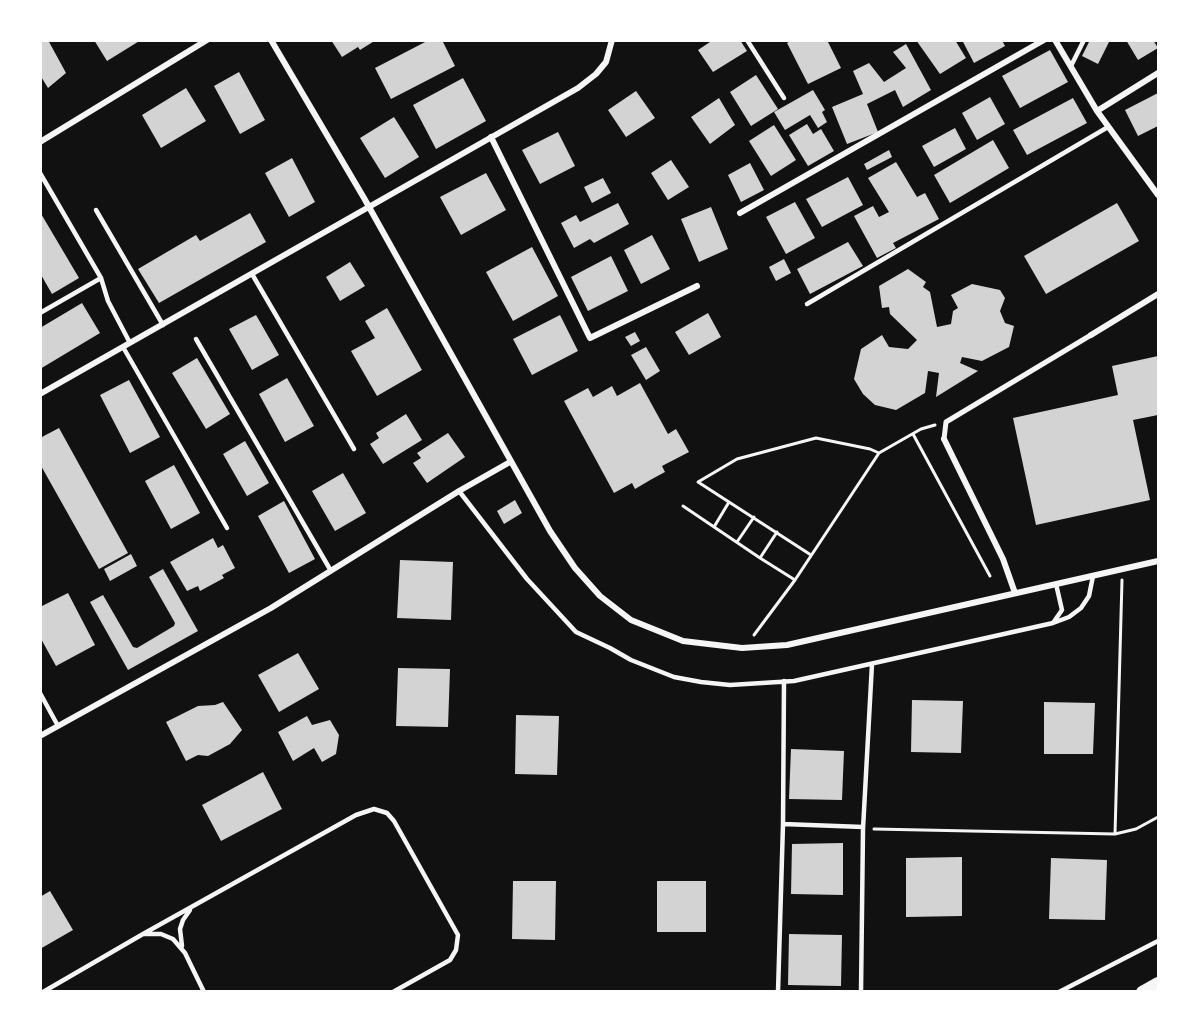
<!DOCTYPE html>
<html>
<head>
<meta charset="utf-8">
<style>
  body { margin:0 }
  #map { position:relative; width:1199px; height:1032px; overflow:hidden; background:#111; font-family:"Alegreya Sans",sans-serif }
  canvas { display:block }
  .frame { position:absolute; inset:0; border:42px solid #fff; pointer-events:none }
</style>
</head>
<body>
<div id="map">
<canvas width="1199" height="1032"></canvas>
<div class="frame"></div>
</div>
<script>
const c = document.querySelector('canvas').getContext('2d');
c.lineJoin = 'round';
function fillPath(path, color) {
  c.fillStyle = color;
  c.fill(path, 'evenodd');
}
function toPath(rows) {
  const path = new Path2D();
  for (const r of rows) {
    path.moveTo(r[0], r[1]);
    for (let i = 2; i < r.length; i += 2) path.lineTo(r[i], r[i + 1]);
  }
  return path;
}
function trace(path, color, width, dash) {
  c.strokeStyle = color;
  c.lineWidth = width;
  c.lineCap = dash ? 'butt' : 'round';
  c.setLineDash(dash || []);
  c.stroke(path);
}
fillPath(toPath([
  [40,40,48,40,66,73,48,88,40,75],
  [94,40,141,40,107,61],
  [331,40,376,40,360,50,358,47,342,57],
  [429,40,442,40,455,66,391,99,375,68],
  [713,40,740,40,747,51,713,72,698,50],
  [792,40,827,40,841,68,808,84,787,43],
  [916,40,955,40,966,58,940,74],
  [962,40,1002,40,1005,46,974,63],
  [1090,40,1110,40,1098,64,1082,56],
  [1126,40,1153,40,1158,48,1138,60],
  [906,44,931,90,903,107,895,90,867,104,878,132,847,144,832,107,863,94,853,71,869,63,884,82,906,68,893,52],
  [1050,50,1068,82,1020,108,1002,76],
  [239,72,265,120,240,134,214,86],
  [756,75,778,109,751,126,730,92],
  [463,78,486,121,436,149,413,105],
  [186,88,206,121,161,148,142,115],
  [813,90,825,110,822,112,827,122,818,128,810,115,785,130,774,112],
  [636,91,655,118,626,137,608,110],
  [1158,93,1158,126,1138,136,1125,110],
  [990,97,1005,124,977,140,962,113],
  [719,98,735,125,710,144,691,117],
  [1073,98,1087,123,1027,155,1013,130],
  [394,117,419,157,385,178,360,138],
  [807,124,813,134,821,129,834,151,808,166,789,135],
  [774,125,796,160,771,176,749,141],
  [955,128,966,149,934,167,922,146],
  [558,132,575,166,540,184,522,150],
  [993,140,1009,168,950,203,934,175],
  [889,150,892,157,867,170,864,164],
  [292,158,315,202,289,217,265,173],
  [671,160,689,187,668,200,651,173],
  [896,162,917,197,925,193,939,219,893,243,896,248,877,258,854,216,873,206,879,217,889,212,868,178],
  [750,163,764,190,741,202,728,175],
  [486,173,506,210,461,235,440,197],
  [848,177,863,205,822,227,806,199],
  [603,178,611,193,592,203,584,187],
  [795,202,815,238,786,254,766,217],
  [618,203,629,224,594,243,590,239,574,248,561,223,576,215,580,222],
  [1117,203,1139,241,1046,294,1024,256],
  [711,207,728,249,699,262,681,219],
  [40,212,79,278,52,294,40,273],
  [250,213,266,242,159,303,138,269,196,235,200,241],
  [652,235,670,269,641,284,624,250],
  [848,242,863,266,810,294,797,269],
  [532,247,558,296,513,321,486,272],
  [611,256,628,291,588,311,571,277],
  [784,259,791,273,776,281,769,267],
  [350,262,365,286,340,301,326,277],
  [908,269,926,282,923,287,930,292,937,327,951,324,953,311,958,308,951,295,972,284,1000,290,1005,298,1000,311,1005,323,1014,326,1009,347,982,361,962,357,960,363,978,371,936,397,939,373,928,371,925,393,896,410,875,405,863,394,854,379,861,349,882,335,889,347,908,349,917,340,890,314,889,307,882,308,879,286],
  [82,303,100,333,40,369,40,328],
  [387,308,422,370,377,396,351,351,375,338,365,321],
  [708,313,721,337,689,355,675,332],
  [256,315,279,355,252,370,229,329],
  [560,315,578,351,532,375,513,339],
  [635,332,640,341,631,346,625,337],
  [646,347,660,371,646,380,631,355],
  [1158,356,1158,415,1133,420,1150,500,1036,525,1013,418,1118,395,1112,366],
  [197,358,230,414,206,429,172,373],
  [287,378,314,426,285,442,259,394],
  [129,380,160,437,130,453,100,395],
  [640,383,668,434,676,429,689,452,662,466,665,472,652,479,635,489,632,483,614,493,564,401,588,388,593,397,612,386,617,396],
  [406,414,422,440,383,464,370,444,379,438,376,433],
  [59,428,128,553,99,569,40,464,40,438],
  [448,433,465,457,427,483,413,463,421,458,417,453],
  [245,441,269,483,247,496,223,454],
  [174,465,200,513,171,529,145,481],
  [343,473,366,513,335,531,312,491],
  [515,500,522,513,504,524,497,511],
  [284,501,315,559,289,573,258,516],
  [213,538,218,548,223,545,235,568,222,575,224,578,200,591,198,586,187,591,170,562],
  [131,554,137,566,110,581,104,569],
  [400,560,453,562,451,620,397,618],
  [163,569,198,631,128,670,90,602,103,595,133,647,137,648,174,626,175,623,149,577],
  [68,593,95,645,56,666,40,637,40,607],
  [298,653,319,689,279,712,258,675],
  [398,668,450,669,448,727,396,726],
  [912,700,963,701,961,753,911,752],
  [223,702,242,730,230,744,208,756,198,755,186,761,166,722,198,706,215,705],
  [1044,702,1095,703,1093,754,1044,754],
  [516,715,559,716,557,775,515,774],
  [307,716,312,725,330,720,339,735,336,754,322,762,314,748,293,761,278,732],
  [791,749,844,751,842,800,789,799],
  [263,772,282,809,221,841,202,805],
  [843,843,843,895,791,894,792,844],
  [962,857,962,916,906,917,906,858],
  [1051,858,1107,860,1105,920,1049,919],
  [513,881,556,881,555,940,512,939],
  [657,881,706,881,706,932,657,932],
  [50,891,73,930,40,949,40,897],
  [789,934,842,935,841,986,788,985]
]), '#d3d3d3');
trace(toPath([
  [913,434,990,576],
  [683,506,760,558,777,532],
  [714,527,729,502],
  [737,542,754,517],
  [811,555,698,482,737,459,816,438,870,449,879,453],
  [795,580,879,453,921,429,935,425],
  [754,635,795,580,760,558],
  [874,829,1115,834,1136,829,1158,817],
  [1115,834,1122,580]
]), '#f5f5f5', 3);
trace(toPath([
  [747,40,784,98],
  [1071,66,1084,40],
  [40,173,101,278,108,301,130,343],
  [96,210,163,325],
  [252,274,354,449],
  [807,304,1108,127],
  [40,313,101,278],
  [196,339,331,571],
  [123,347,227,528],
  [459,491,527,579,576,632,610,648,631,660,674,677,701,682,730,685,794,681,1053,623,1069,617,1081,608,1089,596,1093,576],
  [1053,623,1062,610,1056,584],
  [40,693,58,726],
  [783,824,863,827],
  [182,946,180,929,183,920,190,910],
  [43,992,143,934],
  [204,992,185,953,173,939,161,934,143,934,356,815,374,809,387,813,394,821,458,935,456,950,450,960,393,992],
  [778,992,783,824,784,681],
  [861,992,863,829,872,664],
  [1059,992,1158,941]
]), '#f5f5f5', 4.5);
trace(toPath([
  [944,439,946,422,1091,335]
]), '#f5f5f5', 5);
trace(toPath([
  [271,40,364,198,550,531,575,568,600,596,631,620,683,641,742,648,787,645,1158,561],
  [1055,40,1097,111,1158,195],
  [1097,111,1158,73],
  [491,137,590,338,697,286],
  [40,142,207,40],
  [740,213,1044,40],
  [1091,335,1158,294],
  [40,394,578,88,596,74,606,62,612,40],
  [944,439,1003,559,1015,593],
  [40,736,271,608,459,491,510,462]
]), '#f5f5f5', 6);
trace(toPath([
  [1142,992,1158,983]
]), '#f5f5f5', 12);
</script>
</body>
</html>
